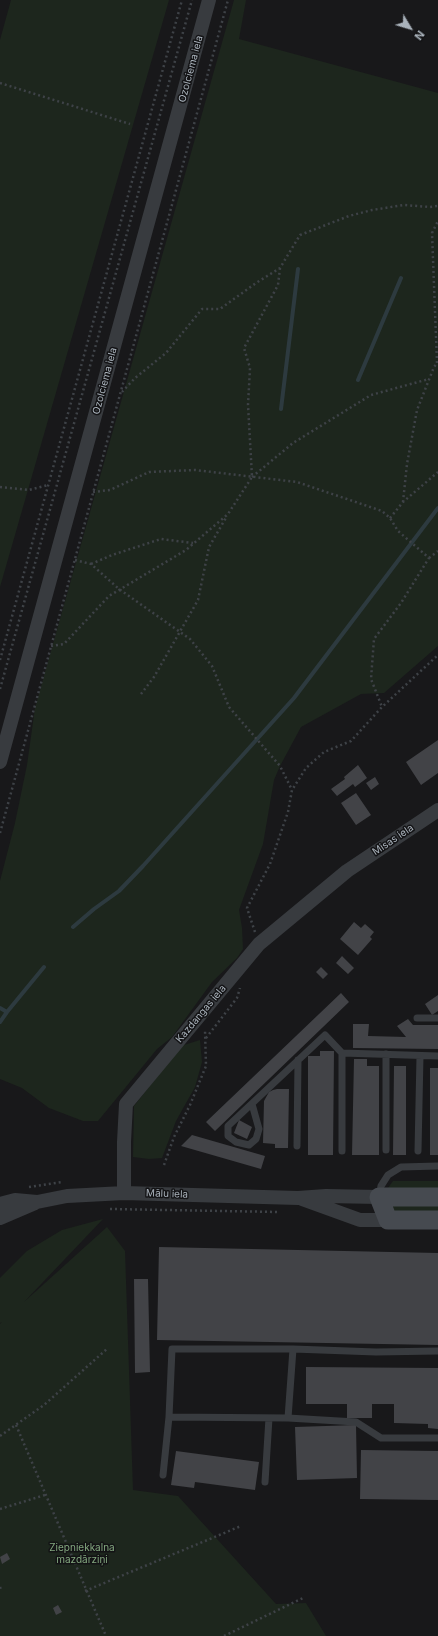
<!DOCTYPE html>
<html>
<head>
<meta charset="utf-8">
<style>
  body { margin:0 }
  #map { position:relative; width:438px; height:1636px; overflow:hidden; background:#18181a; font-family:Inter,sans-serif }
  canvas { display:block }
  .north { position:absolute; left:390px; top:8px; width:40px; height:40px; -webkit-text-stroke:3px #131315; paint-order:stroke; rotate:128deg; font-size:11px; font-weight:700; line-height:16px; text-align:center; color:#a9b2bb }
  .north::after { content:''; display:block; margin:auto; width:14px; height:18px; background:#a9b2bb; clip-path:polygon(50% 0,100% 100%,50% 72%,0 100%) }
</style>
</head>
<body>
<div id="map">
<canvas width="438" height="1636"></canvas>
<div class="north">N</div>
</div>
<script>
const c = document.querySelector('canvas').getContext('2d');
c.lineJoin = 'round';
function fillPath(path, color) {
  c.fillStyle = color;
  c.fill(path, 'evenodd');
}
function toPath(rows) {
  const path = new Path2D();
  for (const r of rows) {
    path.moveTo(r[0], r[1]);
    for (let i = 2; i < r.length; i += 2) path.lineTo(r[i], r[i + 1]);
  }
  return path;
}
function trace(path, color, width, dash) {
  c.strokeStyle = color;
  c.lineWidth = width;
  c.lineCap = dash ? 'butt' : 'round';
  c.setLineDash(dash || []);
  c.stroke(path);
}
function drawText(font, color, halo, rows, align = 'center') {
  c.font = font + ' Inter,sans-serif';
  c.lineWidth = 3;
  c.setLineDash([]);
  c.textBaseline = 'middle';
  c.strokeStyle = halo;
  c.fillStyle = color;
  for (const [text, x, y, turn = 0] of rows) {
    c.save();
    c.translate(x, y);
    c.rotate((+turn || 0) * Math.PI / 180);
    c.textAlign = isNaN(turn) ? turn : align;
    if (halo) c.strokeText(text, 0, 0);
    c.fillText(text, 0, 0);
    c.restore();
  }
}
fillPath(toPath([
  [11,0,169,0,0,587,0,40],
  [234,0,246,0,239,39,438,93,438,646,384,693,361,694,301,727,280,766,274,780,263,844,239,910,242,928,243,949,237,958,212,982,172,1037,157,1049,98,1121,83,1121,49,1108,22,1088,0,1079,0,881,15,823,27,765,35,708],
  [200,1040,202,1062,195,1087,176,1121,162,1158,149,1159,133,1157,134,1106,181,1046],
  [393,1181,438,1181,438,1190,388,1188],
  [392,1204,438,1204,438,1215,392,1212],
  [103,1219,24,1302,107,1227,125,1251,133,1490,178,1496,276,1604,306,1603,326,1636,0,1636,0,1324,2,1322,0,1323,0,1278,27,1251,62,1230]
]), '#1d261d');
trace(toPath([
  [358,380,401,278],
  [281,409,298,269],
  [73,927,94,909,119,891,143,866,294,698,438,508],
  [0,1008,7,1012,44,967],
  [0,1022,7,1012]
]), '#2d3a3f', 4);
fillPath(toPath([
  [438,740,438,773,421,785,406,762],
  [358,765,367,778,355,787,353,784,337,796,331,789,345,779,344,777],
  [375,777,379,784,371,790,366,783],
  [356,793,371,815,356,825,341,803],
  [354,922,361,928,365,924,374,932,370,937,372,939,358,955,340,939],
  [342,956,354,968,348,974,336,963],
  [321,967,328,974,323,979,316,972],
  [341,993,349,1002,215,1131,206,1122],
  [438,995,438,1011,432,1015,425,1004],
  [408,1019,413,1025,438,1025,438,1049,353,1048,353,1024,369,1024,368,1036,406,1037,397,1026],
  [320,1051,334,1051,333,1155,308,1155,308,1056,320,1056],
  [354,1059,367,1059,367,1066,379,1066,379,1155,352,1155],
  [394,1066,406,1066,406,1155,393,1155],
  [430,1068,438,1068,438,1155,430,1155],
  [277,1089,289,1089,288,1148,275,1148,275,1144,263,1143,264,1101,269,1092,273,1090],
  [239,1120,252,1127,247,1139,234,1133],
  [192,1135,265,1156,261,1169,181,1146],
  [159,1247,438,1253,438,1345,157,1340],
  [134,1279,148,1279,150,1372,135,1373],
  [306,1367,438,1368,438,1429,428,1428,428,1424,394,1423,394,1404,372,1404,372,1418,347,1418,347,1404,306,1404],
  [356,1425,357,1478,297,1480,295,1427],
  [361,1450,438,1451,438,1500,360,1499],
  [176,1451,259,1462,255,1490,195,1482,194,1488,171,1485],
  [7,1553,10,1559,2,1564,0,1557],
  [58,1605,62,1612,56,1615,53,1608]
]), '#424347');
trace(toPath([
  [0,83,130,124],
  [437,363,432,233,438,221],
  [122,392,135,378,166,353,202,309,220,309,256,283,280,268,300,235,349,216,372,210,404,205,430,207,438,206],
  [252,477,293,443,371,395,429,379],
  [0,487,29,490,48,485],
  [93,492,110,490,149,472,195,470,297,482,382,511,390,518,398,531,429,558,401,603,374,639,371,679,382,707],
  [403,502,407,464,417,410,434,367,438,362],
  [390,518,403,502,438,472],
  [429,558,438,551],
  [75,560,91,564,119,589,190,639,212,666,229,707,280,766,292,790],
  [91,564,112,555,161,539,193,543],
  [51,646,64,644,109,596,186,550,228,514,252,477,248,405,250,368,244,348,278,285,280,268],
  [0,660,182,0],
  [0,689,192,0],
  [141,694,154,677,198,600,209,547,227,516],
  [0,833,228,0],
  [255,932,247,908,270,864,288,812,292,790,306,768,324,752,351,741,382,707,438,655],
  [206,1038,237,998,240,988],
  [164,1165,174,1137,190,1105,206,1066,205,1030],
  [29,1187,62,1182],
  [110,1209,279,1212],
  [16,1425,106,1636],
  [0,1436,44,1405,108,1348],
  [0,1509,45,1495],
  [0,1587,1,1590],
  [85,1591,241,1526],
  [224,1636,305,1597]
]), '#3e4247', 2.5, [2, 3]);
trace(toPath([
  [417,1018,438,1018],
  [252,1104,259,1129,256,1139,249,1145,236,1142,228,1136,228,1126,325,1035,342,1053,438,1056],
  [297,1146,298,1060],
  [386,1150,386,1054],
  [342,1151,342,1053],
  [418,1151,420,1056],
  [379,1197,381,1186,388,1175,401,1167,438,1166],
  [438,1351,376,1352,293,1349,288,1418,356,1422,381,1438,438,1438],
  [288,1418,169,1417,172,1349,293,1349],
  [163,1475,169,1417],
  [265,1482,269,1418]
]), '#383b3f', 7);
trace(toPath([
  [0,762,209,0],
  [124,1193,124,1142,126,1104,259,944,347,871,438,810],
  [302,1199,360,1220,388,1220],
  [0,1204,15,1200,37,1202,67,1196,124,1193,298,1198,326,1196,379,1197],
  [0,1218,35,1203]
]), '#383b3f', 14);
trace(toPath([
  [438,1197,379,1197,388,1220,438,1220]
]), '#464a50', 19);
drawText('10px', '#a9b2bb', '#131315', [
  ["Ozolciema iela",191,69,-75],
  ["Ozolciema iela",105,381,-75],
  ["Misas iela",393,840,-34],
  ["Kazdangas iela",201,1014,-50],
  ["Mālu iela",167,1194,2]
]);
drawText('10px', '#83a77f', '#131315', [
  ["Ziepniekkalna",82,1548],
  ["mazdārziņi",82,1560]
]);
</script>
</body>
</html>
